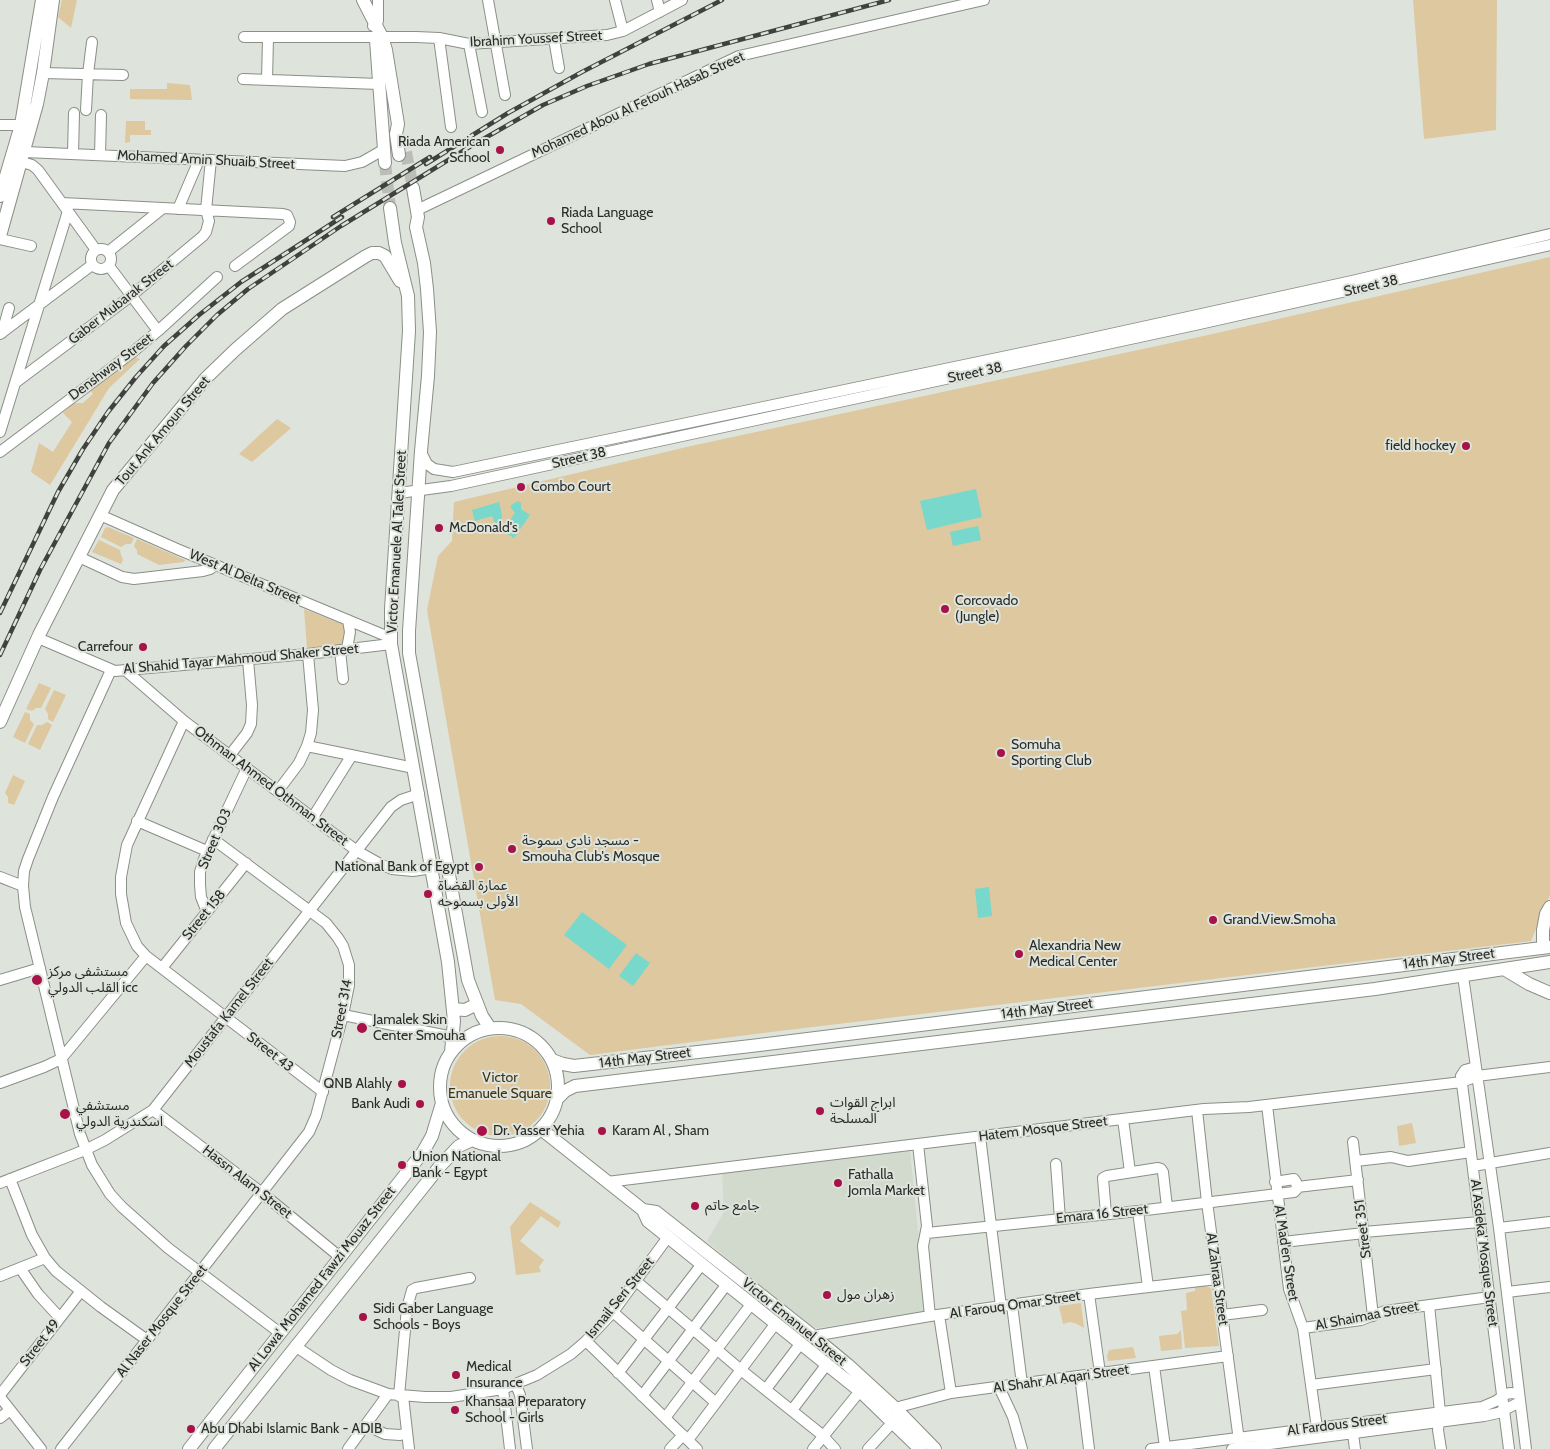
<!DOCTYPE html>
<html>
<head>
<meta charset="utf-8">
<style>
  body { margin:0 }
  canvas { display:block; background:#dee3db }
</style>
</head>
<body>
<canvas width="1550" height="1449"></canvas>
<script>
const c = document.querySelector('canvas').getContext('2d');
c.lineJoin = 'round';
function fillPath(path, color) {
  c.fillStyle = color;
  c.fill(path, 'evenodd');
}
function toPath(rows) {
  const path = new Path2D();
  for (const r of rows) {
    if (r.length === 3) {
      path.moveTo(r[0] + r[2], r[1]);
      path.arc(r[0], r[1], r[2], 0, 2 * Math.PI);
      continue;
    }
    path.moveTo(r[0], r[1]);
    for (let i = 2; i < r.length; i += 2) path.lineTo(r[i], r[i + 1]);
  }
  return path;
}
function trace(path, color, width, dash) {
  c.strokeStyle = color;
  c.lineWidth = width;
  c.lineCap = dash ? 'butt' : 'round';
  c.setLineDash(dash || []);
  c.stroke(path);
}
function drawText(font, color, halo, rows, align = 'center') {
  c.font = font + ' Cabin,"Noto Sans Arabic",sans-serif';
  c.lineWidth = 4;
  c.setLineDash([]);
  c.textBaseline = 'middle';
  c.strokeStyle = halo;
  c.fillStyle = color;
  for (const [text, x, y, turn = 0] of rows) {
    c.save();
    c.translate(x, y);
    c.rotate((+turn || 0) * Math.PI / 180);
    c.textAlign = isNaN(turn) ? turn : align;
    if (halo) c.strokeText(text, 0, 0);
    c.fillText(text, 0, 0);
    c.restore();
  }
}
fillPath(toPath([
  [910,1150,926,1312,810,1329,707,1241,724,1212,722,1171]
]), '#d1dacc');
fillPath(toPath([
  [62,0,77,0,71,28,58,17],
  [1413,0,1497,0,1496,130,1424,139],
  [167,83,190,85,192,100,130,99,130,89,167,89],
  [126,121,145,121,145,130,151,130,151,135,130,135,130,142,125,143],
  [1550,257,1550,895,1531,941,771,1032,590,1055,521,1004,495,1000,427,610,438,556,452,541,454,502,691,446,1208,335],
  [135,357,140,359,109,388,50,485,31,472,39,443,53,452,72,422,63,413,73,403,83,403,93,394,90,390],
  [277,419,291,428,252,462,239,454],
  [108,527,134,538,131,544,126,544,121,547,101,537,105,528],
  [137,539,185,560,184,562,159,565,137,554,137,550,134,546],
  [99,540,120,550,121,555,123,560,121,564,92,552],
  [304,609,344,625,347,639,342,646,307,648],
  [39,683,51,688,41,708,36,708,32,711,26,709],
  [54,690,66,695,53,722,48,719,48,714,45,709],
  [25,712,30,714,30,720,34,724,25,743,13,737],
  [47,722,52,725,40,750,28,744,37,725,42,725],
  [13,775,25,781,14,805,8,803,8,797,5,793],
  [500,1086,50],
  [1412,1123,1416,1143,1399,1146,1397,1126],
  [530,1202,561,1222,558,1228,541,1216,520,1241,544,1260,539,1267,541,1272,516,1275,510,1227],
  [1195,1286,1205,1286,1211,1288,1219,1346,1185,1348,1181,1311,1187,1310,1186,1293,1195,1291],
  [1081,1303,1084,1328,1077,1324,1070,1322,1063,1324,1059,1306],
  [1181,1330,1182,1349,1161,1351,1159,1336,1177,1334],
  [1133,1347,1136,1358,1108,1361,1107,1356,1109,1350]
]), '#ddc89f');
fillPath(toPath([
  [976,489,982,517,927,530,920,501],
  [518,501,521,503,521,509,530,515,514,538,502,531,515,513,511,508,511,505],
  [499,502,502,515,502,521,496,523,494,521,492,516,475,521,472,510],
  [978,526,981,540,953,546,950,532],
  [989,887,992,916,978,918,975,889],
  [582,912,627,945,609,969,564,935],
  [636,953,650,963,633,986,619,976]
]), '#78d8cc');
trace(toPath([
  [406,152,413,188],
  [385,163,390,208]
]), '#babeb7', 12, [12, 6]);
const minor = toPath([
  [488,0,505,95],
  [615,0,623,31],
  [657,0,660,12],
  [373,26,378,21,378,0],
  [244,37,416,37,439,38,469,44,607,35,623,31,682,0],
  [439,38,451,127],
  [554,39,559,68],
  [469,44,482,112],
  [43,73,123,75],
  [243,79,379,84],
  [267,80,268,38],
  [86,110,88,74,92,42],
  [0,125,21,125],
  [25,152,345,166,362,162,383,150],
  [73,154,74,113],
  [100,155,101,115],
  [22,162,32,165,38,170,96,250],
  [62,203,283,214,287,215,290,222,289,226,235,266],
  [178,209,199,160],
  [417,210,739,56,984,0],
  [0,239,31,246],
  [101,259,10],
  [108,252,163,208],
  [109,266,158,331],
  [2,333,9,308],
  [0,334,92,265],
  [15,383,131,296,203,236,206,232,209,221,206,210,211,160],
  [0,432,68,211],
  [0,452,134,351,158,331,217,277],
  [421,452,427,464,434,469,453,472,1074,342,1352,281,1550,234],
  [399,493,451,486,1195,325,1550,245],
  [100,515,177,549,391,638],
  [79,557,122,577,134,579,203,571,210,569,215,565],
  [38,638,115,671,308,654,391,644],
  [347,649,350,632,348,620],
  [340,650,343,679],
  [111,670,53,797,28,859,24,871,23,886,25,907,80,1134,92,1165,110,1194,122,1207,168,1248,280,1333],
  [125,670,184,721,357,851,382,865,392,869,413,871,432,868],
  [184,721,127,845,121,877,121,894,126,923,137,946,146,956,323,1092],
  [307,746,414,768],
  [230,755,247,733,251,724,252,705,248,660],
  [278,791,299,763,307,746,311,733,313,710,308,654],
  [313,817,352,755],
  [137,821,207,851],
  [0,877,23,886],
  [207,912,201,897,200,885,200,872,204,859,247,768],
  [162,968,246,863],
  [1463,976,1499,1228,1526,1449],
  [0,980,40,968],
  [343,1015,453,1037],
  [1476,1067,1465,1070,1461,1076,1509,1449],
  [0,1083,44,1067,61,1059,146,956],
  [1267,1105,1289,1289,1303,1328,1317,1428],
  [153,1110,262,1193,340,1257],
  [1197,1110,1207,1202,1240,1448],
  [1123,1119,1130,1172],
  [980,1136,1001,1307],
  [1353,1142,1373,1316],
  [918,1144,927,1226,923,1246,930,1316],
  [1356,1161,1391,1157,1408,1161,1471,1152],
  [1056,1164,1060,1219],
  [1473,1166,1550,1153],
  [10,1179,32,1235,45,1258,56,1271,101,1307,147,1340],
  [607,1182,1204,1109,1249,1107,1462,1082,1477,1076,1550,1067],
  [0,1183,85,1150,105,1140,153,1110,391,807,401,800,419,794],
  [1297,1187,1358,1180],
  [1138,1211,1148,1287],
  [1106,1214,1103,1178,1107,1176,1158,1168,1161,1169,1163,1172,1167,1207],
  [1499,1228,1550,1222],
  [1364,1232,1480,1222],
  [927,1233,1138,1211,1294,1192,1297,1189,1296,1182,1294,1179,1275,1182],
  [1283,1242,1364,1233],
  [20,1268,38,1294,60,1318],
  [0,1276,45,1258],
  [636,1281,741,1370,821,1434,835,1449],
  [1507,1292,1550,1287],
  [1089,1294,1100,1373],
  [1012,1305,1022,1384],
  [1429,1305,1440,1412,1438,1430,1441,1449],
  [613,1312,716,1403],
  [939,1315,951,1393],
  [1222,1315,1262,1310],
  [1303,1328,1361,1320,1385,1311,1490,1297],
  [813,1336,930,1316,1089,1294,1217,1279],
  [586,1341,697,1449],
  [295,1346,331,1370,350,1380,388,1394,425,1397,451,1397,503,1389,537,1375,571,1354,586,1341,613,1312,668,1237],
  [1154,1366,1165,1447],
  [618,1373,702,1264],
  [1080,1376,1089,1449],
  [516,1385,520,1395,527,1449],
  [1311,1385,1436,1369],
  [999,1387,1013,1417,1022,1449],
  [503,1389,510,1449],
  [766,1389,801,1343],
  [0,1395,81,1291],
  [399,1396,407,1308,412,1290,416,1288,470,1278],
  [403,1396,409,1449],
  [642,1396,727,1284],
  [0,1397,41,1449],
  [895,1408,951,1393,1228,1356],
  [792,1410,827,1364],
  [0,1418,10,1410],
  [665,1418,752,1303],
  [367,1424,372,1428,385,1434,400,1435,407,1433],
  [1353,1434,1355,1449],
  [688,1440,776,1323],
  [61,1449,147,1340,309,1132,316,1116,343,1015,349,985,349,965,343,946,338,938,326,923,213,839],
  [348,1449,388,1394],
  [670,1449,683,1435],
  [813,1449,860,1391],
  [868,1449,893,1422],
  [1151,1449,1482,1407,1496,1401,1506,1394,1511,1393,1519,1394],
  [1232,1449,1484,1416,1498,1413,1520,1402]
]);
const major = toPath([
  [363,0,382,37,386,50,398,124,396,134,399,155],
  [376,40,385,163],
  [413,188,418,217,416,227,424,263,427,289,430,332,428,376,421,451,409,631,409,653,468,980,482,1016,490,1028],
  [0,196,21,125,42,0],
  [390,208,395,243,408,296,409,331,391,609,391,644,448,962,454,1021,451,1052],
  [0,236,37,104,43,73,53,0],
  [0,722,39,635,113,490,206,378,235,350,282,309,366,256,372,253,379,253,385,256,400,281],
  [1543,948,1543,930,1546,914,1550,907],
  [1504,969,1529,984,1550,993],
  [453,1009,465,1010,477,1004],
  [499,1087,59],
  [552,1060,563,1064,574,1066,751,1046,1550,947],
  [557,1099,565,1091,575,1086,1375,989,1550,962],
  [541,1129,643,1210,656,1212,813,1336,848,1365,895,1408,935,1449],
  [643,1210,648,1221,860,1391,920,1449],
  [189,1449,423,1152,432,1136,442,1103],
  [214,1449,440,1166,459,1146,472,1140]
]);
trace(minor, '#8a8f87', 12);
trace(major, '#8a8f87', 14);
trace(minor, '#fff', 10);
trace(major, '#fff', 12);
const rail = toPath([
  [426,164,508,113,582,72,722,0],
  [333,217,430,157],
  [0,613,58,492,83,449,108,412,136,377,164,346,199,315,241,282,342,217],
  [0,655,40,570,109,443,153,383,186,346,217,315,248,289,341,226,471,146,543,105,587,86,649,64,889,0]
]);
trace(rail, '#40423f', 4.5);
trace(rail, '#dee3db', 2.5, [8]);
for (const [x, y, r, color] of [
  [500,150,5,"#a71248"],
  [551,221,5,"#a71248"],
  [1466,446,5,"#a71248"],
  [521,487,5,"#a71248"],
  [439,528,5,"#a71248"],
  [945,609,5,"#a71248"],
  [143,647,5,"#a71248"],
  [1001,753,5,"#a71248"],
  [512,849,5,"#a71248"],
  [479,867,5,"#a71248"],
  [428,894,5,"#a71248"],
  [1213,920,5,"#a71248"],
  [1019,954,5,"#a71248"],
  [37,980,6,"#a71248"],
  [362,1028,6,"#a71248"],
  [402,1084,5,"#a71248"],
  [420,1104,5,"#a71248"],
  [820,1111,5,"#a71248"],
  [65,1114,6,"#a71248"],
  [482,1131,6,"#a71248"],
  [602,1131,5,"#a71248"],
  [402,1165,5,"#a71248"],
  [838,1183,5,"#a71248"],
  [695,1206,5,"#a71248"],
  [827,1295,5,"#a71248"],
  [363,1317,5,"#a71248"],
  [456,1375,5,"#a71248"],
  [455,1410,5,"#a71248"],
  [191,1429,5,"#a71248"]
]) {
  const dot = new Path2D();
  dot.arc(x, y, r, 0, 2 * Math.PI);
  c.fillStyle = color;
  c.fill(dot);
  trace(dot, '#dee3db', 2);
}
drawText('14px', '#2a2c29', '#dee3db', [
  ["Ibrahim Youssef Street",536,39,-3],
  ["Mohamed Abou Al Fetouh Hasab Street",638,105,-25],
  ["Mohamed Amin Shuaib Street",206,160,3],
  ["Street 38",1371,286,-13],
  ["Gaber Mubarak Street",121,302,-38],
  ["Denshway Street",111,367,-37],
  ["Street 38",975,373,-12],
  ["Tout Ank Amoun Street",163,431,-50],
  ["Street 38",579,458,-13],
  ["Victor Emanuele Al Talet Street",397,542,-87],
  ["West Al Delta Street",245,577,23],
  ["Al Shahid Tayar Mahmoud Shaker Street",241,659,-5],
  ["Othman Ahmed Othman Street",271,786,37],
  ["Street 303",215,839,-67],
  ["Street 158",204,915,-51],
  ["14th May Street",1449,959,-7],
  ["Street 314",342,1009,-79],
  ["14th May Street",1047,1009,-7],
  ["Moustafa Kamel Street",229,1013,-52],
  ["Street 43",270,1052,38],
  ["14th May Street",645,1058,-7],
  ["Hatem Mosque Street",1043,1129,-7],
  ["Hassn Alam Street",247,1182,38],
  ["Emara 16 Street",1102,1214,-6],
  ["Street 351",1363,1229,-97],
  ["Al Mad'en Street",1286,1253,81],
  ["Al Asdeka' Mosque Street",1484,1253,83],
  ["Al Lowa' Mohamed Fawzi Mouaz Street",322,1279,-52],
  ["Al Zahraa Street",1217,1279,82],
  ["Ismail Seri Street",620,1298,-51],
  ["Al Farouq Omar Street",1015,1305,-8],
  ["Al Shaimaa Street",1367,1316,-11],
  ["Al Naser Mosque Street",162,1321,-52],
  ["Victor Emanuel Street",794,1322,39],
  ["Street 49",40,1343,-52],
  ["Al Shahr Al Aqari Street",1061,1379,-8],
  ["Al Fardous Street",1337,1425,-7]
]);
drawText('14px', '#2a2c29', '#dee3db', [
  ["Riada American",490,142,"right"],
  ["School",490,158,"right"],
  ["Riada Language",561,213],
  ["School",561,229],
  ["field hockey",1456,446,"right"],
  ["Combo Court",531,487],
  ["McDonald's",449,528],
  ["Corcovado",955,601],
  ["(Jungle)",955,617],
  ["Carrefour",133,647,"right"],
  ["Somuha",1011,745],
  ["Sporting Club",1011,761],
  ["مسجد نادى سموحة -",522,841],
  ["Smouha Club's Mosque",522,857],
  ["National Bank of Egypt",469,867,"right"],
  ["عمارة القضاة",438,886],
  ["الأولى بسموحه",438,902],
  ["Grand.View.Smoha",1223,920],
  ["Alexandria New",1029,946],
  ["Medical Center",1029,962],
  ["مستشفى مركز",48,972],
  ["القلب الدولي icc",48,988],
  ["Jamalek Skin",373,1020],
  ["Center Smouha",373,1036],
  ["QNB Alahly",392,1084,"right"],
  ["ابراج القوات",830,1103],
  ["المسلحة",830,1119],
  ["Bank Audi",410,1104,"right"],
  ["مستشفي",76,1106],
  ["اسكندرية الدولي",76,1122],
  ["Dr. Yasser Yehia",493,1131],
  ["Karam Al , Sham",612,1131],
  ["Union National",412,1157],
  ["Bank - Egypt",412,1173],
  ["Fathalla",848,1175],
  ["Jomla Market",848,1191],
  ["جامع حاتم",705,1206],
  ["زهران مول",837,1295],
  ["Sidi Gaber Language",373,1309],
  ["Schools - Boys",373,1325],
  ["Medical",466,1367],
  ["Insurance",466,1383],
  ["Khansaa Preparatory",465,1402],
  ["School - Girls",465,1418],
  ["Abu Dhabi Islamic Bank - ADIB",201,1429]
], 'left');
drawText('14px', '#403214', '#dee3db', [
  ["Victor",500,1078],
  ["Emanuele Square",500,1094]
]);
</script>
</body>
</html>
